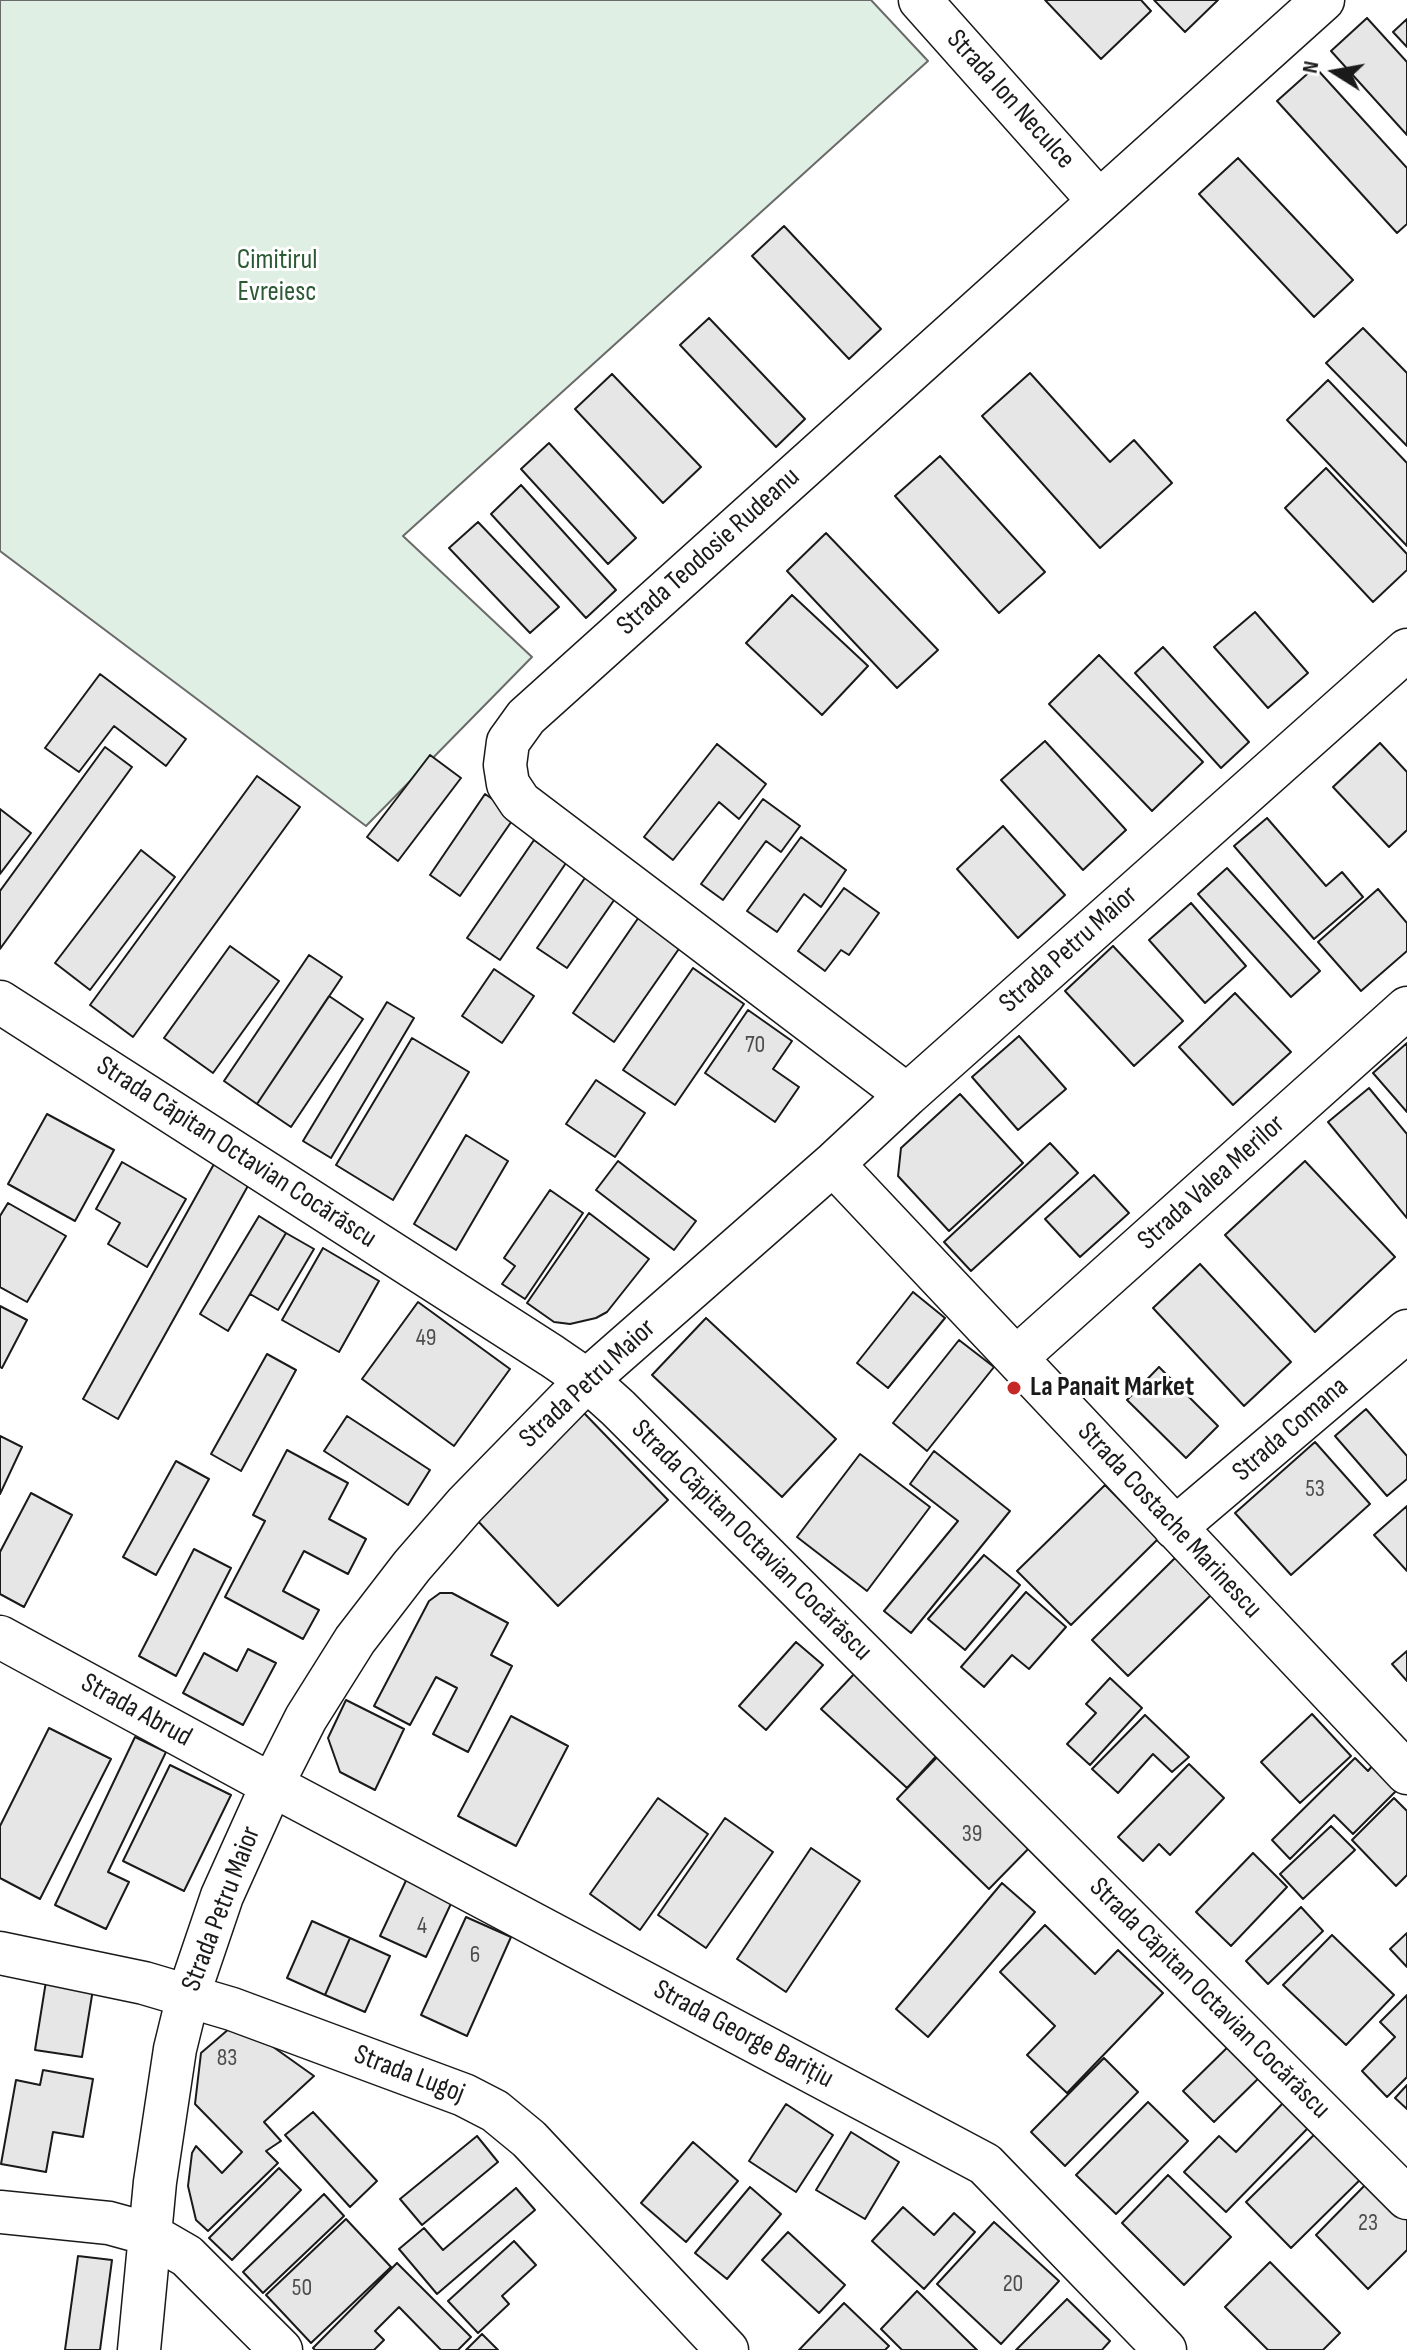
<!DOCTYPE html>
<html>
<head>
<meta charset="utf-8">
<style>
  body { margin:0 }
  #map { position:relative; width:1407px; height:2350px; overflow:hidden; background:#fff; font-family:"Sofia Sans Condensed",sans-serif }
  canvas { display:block }
  .north { position:absolute; left:1295px; top:32px; width:80px; height:80px; -webkit-text-stroke:6px #fff; paint-order:stroke; rotate:281deg; font-size:22px; font-weight:700; line-height:32px; text-align:center; color:#1a1a1a }
  .north::after { content:''; display:block; margin:auto; width:28px; height:36px; background:#1a1a1a; clip-path:polygon(50% 0,100% 100%,50% 72%,0 100%) }
</style>
</head>
<body>
<div id="map">
<canvas width="1407" height="2350"></canvas>
<div class="north">N</div>
</div>
<script>
const c = document.querySelector('canvas').getContext('2d');
c.lineJoin = 'round';
function fillPath(path, color) {
  c.fillStyle = color;
  c.fill(path, 'evenodd');
}
function toPath(rows) {
  const path = new Path2D();
  for (const r of rows) {
    path.moveTo(r[0], r[1]);
    for (let i = 2; i < r.length; i += 2) path.lineTo(r[i], r[i + 1]);
  }
  return path;
}
function trace(path, color, width, dash) {
  c.strokeStyle = color;
  c.lineWidth = width;
  c.lineCap = dash ? 'butt' : 'round';
  c.setLineDash(dash || []);
  c.stroke(path);
}
function drawText(font, color, halo, rows, align = 'center') {
  c.font = font + ' "Sofia Sans Condensed",sans-serif';
  c.lineWidth = 6;
  c.setLineDash([]);
  c.textBaseline = 'middle';
  c.strokeStyle = halo;
  c.fillStyle = color;
  for (const [text, x, y, turn = 0] of rows) {
    c.save();
    c.translate(x, y);
    c.rotate((+turn || 0) * Math.PI / 180);
    c.textAlign = isNaN(turn) ? turn : align;
    if (halo) c.strokeText(text, 0, 0);
    c.fillText(text, 0, 0);
    c.restore();
  }
}
const green = toPath([
  [0,0,871,0,928,61,403,536,532,657,366,826,0,551,0,0]
]);
fillPath(green, '#e0efe3');
trace(green, '#6a6a6a', 2);
const building = toPath([
  [1045,0,1141,0,1151,11,1101,59,1045,0],
  [1154,0,1218,0,1185,32,1154,0],
  [1367,18,1407,62,1407,135,1331,51,1367,18],
  [1407,19,1407,47,1393,32,1407,19],
  [1315,67,1407,168,1407,224,1397,233,1277,101,1315,67],
  [1238,158,1353,280,1314,317,1199,194,1238,158],
  [784,226,881,329,849,359,752,256,784,226],
  [709,318,805,419,776,447,680,345,709,318],
  [1363,328,1407,373,1407,446,1326,363,1363,328],
  [1030,373,1110,462,1134,440,1172,483,1100,548,982,416,1030,373],
  [612,374,701,467,663,503,575,409,612,374],
  [1328,380,1407,463,1407,546,1287,420,1328,380],
  [549,443,636,538,608,564,521,469,549,443],
  [940,456,1045,572,999,613,895,496,940,456],
  [1326,468,1407,554,1407,570,1373,602,1285,508,1326,468],
  [521,485,616,590,586,618,491,514,521,485],
  [478,522,559,607,530,633,449,548,478,522],
  [826,533,938,650,897,688,787,571,826,533],
  [792,595,868,666,822,715,746,643,792,595],
  [1255,612,1308,673,1268,708,1214,647,1255,612],
  [1163,647,1249,742,1221,768,1135,673,1163,647],
  [1099,655,1203,762,1152,811,1049,704,1099,655],
  [100,674,186,739,166,766,114,726,79,772,45,748,100,674],
  [1045,741,1126,830,1083,870,1001,780,1045,741],
  [1380,743,1407,772,1407,830,1389,847,1333,787,1380,743],
  [717,744,766,784,739,819,719,802,673,860,644,837,717,744],
  [105,747,132,767,0,949,0,891,105,747],
  [430,755,461,778,398,861,367,837,430,755],
  [257,776,300,807,133,1037,90,1005,257,776],
  [485,794,516,815,460,896,430,875,485,794],
  [763,799,800,826,781,852,766,841,723,900,701,884,763,799],
  [0,809,31,833,0,874,0,809],
  [1267,818,1326,886,1342,872,1363,897,1314,939,1234,846,1267,818],
  [1003,826,1065,895,1018,938,957,869,1003,826],
  [801,837,846,870,821,907,804,894,777,932,747,911,801,837],
  [534,840,566,863,500,960,467,938,534,840],
  [141,850,175,877,90,990,55,963,141,850],
  [1227,868,1320,971,1291,997,1198,894,1227,868],
  [589,872,619,893,567,968,537,948,589,872],
  [844,888,879,913,849,955,841,950,825,971,798,951,844,888],
  [1378,889,1407,923,1407,951,1361,991,1318,942,1378,889],
  [1191,903,1246,966,1205,1003,1149,940,1191,903],
  [641,914,683,943,614,1042,573,1013,641,914],
  [230,946,279,981,213,1073,164,1038,230,946],
  [1113,946,1183,1021,1134,1066,1065,991,1113,946],
  [309,955,342,977,257,1104,224,1081,309,955],
  [693,968,744,1004,675,1105,623,1070,693,968],
  [494,969,534,996,502,1043,462,1016,494,969],
  [1235,993,1291,1052,1233,1105,1179,1047,1235,993],
  [329,996,363,1019,291,1127,257,1104,329,996],
  [387,1002,414,1018,331,1158,303,1141,387,1002],
  [748,1010,792,1041,773,1069,799,1087,775,1122,705,1073,748,1010],
  [1019,1036,1066,1089,1018,1130,972,1077,1019,1036],
  [412,1038,469,1072,393,1200,336,1165,412,1038],
  [1407,1043,1407,1112,1373,1073,1407,1043],
  [596,1080,645,1113,615,1157,566,1124,596,1080],
  [1369,1088,1407,1134,1407,1218,1328,1122,1369,1088],
  [960,1094,1023,1163,949,1231,898,1176,901,1148,960,1094],
  [47,1114,114,1150,75,1221,8,1184,47,1114],
  [466,1135,508,1161,456,1250,414,1224,466,1135],
  [1050,1143,1078,1173,971,1271,944,1242,1050,1143],
  [618,1161,696,1221,674,1250,596,1190,618,1161],
  [1305,1161,1395,1257,1315,1332,1225,1235,1305,1161],
  [122,1162,186,1199,147,1267,108,1244,120,1223,96,1209,122,1162],
  [214,1164,249,1184,118,1419,83,1399,214,1164],
  [1094,1175,1129,1213,1080,1257,1045,1219,1094,1175],
  [550,1190,583,1213,525,1299,502,1284,515,1266,504,1258,550,1190],
  [8,1203,66,1236,27,1302,0,1287,0,1216,8,1203],
  [589,1213,649,1259,607,1312,596,1318,570,1324,554,1322,527,1303,589,1213],
  [259,1216,286,1233,228,1331,200,1314,259,1216],
  [286,1233,314,1249,278,1310,250,1294,286,1233],
  [323,1248,379,1281,339,1352,282,1320,323,1248],
  [1200,1264,1291,1362,1244,1406,1153,1308,1200,1264],
  [913,1292,945,1318,888,1388,857,1363,913,1292],
  [418,1302,510,1369,454,1446,362,1379,418,1302],
  [0,1306,27,1320,2,1368,0,1367,0,1306],
  [706,1318,836,1439,782,1497,652,1375,706,1318],
  [959,1340,994,1367,927,1451,893,1423,959,1340],
  [267,1354,296,1370,241,1471,211,1454,267,1354],
  [1159,1367,1218,1426,1186,1458,1127,1400,1159,1367],
  [1366,1409,1407,1456,1407,1479,1387,1496,1335,1436,1366,1409],
  [584,1413,668,1500,558,1606,475,1518,584,1413],
  [347,1416,430,1470,408,1505,324,1451,347,1416],
  [0,1436,22,1447,0,1494,0,1436],
  [1315,1442,1370,1504,1291,1575,1235,1513,1315,1442],
  [287,1450,348,1483,329,1519,366,1539,348,1574,304,1551,283,1591,319,1610,303,1639,225,1597,265,1521,253,1515,287,1450],
  [934,1451,1010,1511,911,1633,884,1611,958,1521,910,1484,934,1451],
  [860,1454,930,1507,867,1591,797,1537,860,1454],
  [176,1461,209,1479,156,1575,123,1557,176,1461],
  [1105,1485,1158,1539,1071,1625,1017,1571,1105,1485],
  [31,1493,72,1515,24,1607,0,1594,0,1552,31,1493],
  [1407,1506,1407,1571,1374,1535,1407,1506],
  [194,1549,231,1568,176,1676,139,1656,194,1549],
  [984,1555,1020,1585,965,1650,928,1619,984,1555],
  [1175,1558,1211,1595,1128,1676,1092,1640,1175,1558],
  [1026,1592,1066,1627,1029,1669,1012,1655,984,1687,961,1667,1026,1592],
  [440,1593,452,1593,508,1623,491,1655,512,1666,468,1752,433,1734,457,1688,436,1677,410,1725,374,1706,429,1601,440,1593],
  [796,1642,823,1665,766,1730,739,1706,796,1642],
  [248,1649,276,1663,243,1725,183,1693,204,1653,237,1671,248,1649],
  [1407,1651,1407,1681,1392,1664,1407,1651],
  [855,1673,940,1752,907,1788,821,1709,855,1673],
  [1110,1678,1142,1708,1090,1765,1067,1744,1096,1713,1086,1704,1110,1678],
  [346,1700,404,1729,375,1790,340,1772,328,1738,346,1700],
  [1312,1714,1351,1756,1300,1803,1261,1762,1312,1714],
  [1145,1715,1189,1757,1172,1772,1153,1754,1118,1793,1092,1769,1145,1715],
  [511,1716,568,1746,516,1846,458,1816,511,1716],
  [49,1728,111,1759,40,1899,0,1878,0,1826,49,1728],
  [135,1737,166,1752,108,1872,129,1882,106,1929,55,1905,135,1737],
  [942,1752,1035,1842,989,1889,897,1799,942,1752],
  [1355,1758,1368,1771,1373,1765,1398,1789,1353,1834,1334,1815,1290,1859,1272,1840,1355,1758],
  [1189,1764,1224,1798,1170,1855,1159,1844,1143,1861,1118,1837,1189,1764],
  [170,1765,231,1795,184,1891,123,1861,170,1765],
  [658,1798,708,1834,640,1930,590,1894,658,1798],
  [1394,1798,1407,1811,1407,1875,1396,1886,1352,1840,1394,1798],
  [725,1818,773,1852,706,1948,658,1915,725,1818],
  [1331,1826,1355,1850,1303,1899,1280,1874,1331,1826],
  [811,1848,860,1881,786,1992,737,1959,811,1848],
  [1253,1853,1287,1887,1231,1946,1196,1912,1253,1853],
  [410,1872,456,1893,426,1957,380,1936,410,1872],
  [1002,1883,1035,1912,928,2037,896,2009,1002,1883],
  [1301,1907,1323,1931,1268,1984,1246,1961,1301,1907],
  [466,1917,511,1937,467,2036,421,2015,466,1917],
  [312,1921,350,1938,325,1995,287,1978,312,1921],
  [1045,1925,1095,1974,1118,1950,1163,1993,1067,2093,1027,2055,1055,2026,1000,1972,1045,1925],
  [1407,1933,1407,1967,1390,1949,1407,1933],
  [1332,1935,1394,1995,1346,2045,1283,1985,1332,1935],
  [350,1938,390,1956,365,2012,325,1995,350,1938],
  [47,1975,94,1983,82,2057,35,2050,47,1975],
  [1407,1995,1407,2077,1387,2097,1362,2071,1395,2037,1380,2022,1407,1995],
  [230,2028,255,2034,314,2076,264,2122,281,2141,266,2151,278,2163,208,2231,196,2220,188,2186,192,2153,196,2146,222,2173,242,2152,195,2104,201,2053,230,2028],
  [1236,2039,1267,2070,1214,2122,1183,2091,1236,2039],
  [1104,2058,1138,2092,1065,2166,1031,2132,1104,2058],
  [43,2070,93,2079,83,2137,53,2132,46,2172,1,2164,16,2080,40,2085,43,2070],
  [1407,2085,1407,2109,1395,2098,1407,2085],
  [1148,2102,1188,2141,1116,2214,1076,2175,1148,2102],
  [1283,2103,1308,2128,1226,2212,1184,2172,1219,2136,1236,2152,1283,2103],
  [786,2104,833,2135,796,2192,749,2161,786,2104],
  [313,2112,377,2181,350,2207,285,2135,313,2112],
  [1326,2123,1371,2169,1291,2248,1246,2202,1326,2123],
  [851,2132,899,2162,865,2219,816,2190,851,2132],
  [477,2136,498,2162,422,2225,400,2199,477,2136],
  [693,2142,738,2181,686,2242,641,2203,693,2142],
  [279,2168,301,2190,232,2260,209,2238,279,2168],
  [1168,2175,1231,2237,1184,2285,1122,2223,1168,2175],
  [1370,2180,1407,2218,1407,2250,1368,2289,1316,2235,1370,2180],
  [750,2187,781,2214,727,2279,695,2253,750,2187],
  [516,2188,535,2210,437,2294,399,2249,424,2228,443,2250,516,2188],
  [324,2194,344,2216,263,2293,243,2272,324,2194],
  [903,2207,934,2235,954,2213,975,2232,924,2289,872,2241,903,2207],
  [346,2219,391,2267,311,2343,266,2295,346,2219],
  [994,2222,1059,2281,1001,2344,937,2284,994,2222],
  [788,2232,845,2285,819,2313,762,2260,788,2232],
  [514,2241,536,2265,502,2296,509,2304,478,2333,448,2301,514,2241],
  [78,2256,112,2260,100,2350,65,2350,78,2256],
  [1270,2262,1340,2333,1323,2350,1268,2350,1225,2307,1270,2262],
  [397,2263,471,2337,458,2350,441,2350,399,2307,375,2331,384,2340,374,2350,315,2350,313,2348,397,2263],
  [917,2291,977,2350,902,2350,881,2329,917,2291],
  [1067,2299,1110,2341,1102,2350,1016,2350,1067,2299],
  [844,2303,889,2346,885,2350,799,2350,844,2303],
  [482,2334,498,2350,466,2350,482,2334]
]);
fillPath(building, '#e6e6e6');
trace(building, '#1a1a1a', 2);
const street = toPath([
  [920,0,1099,201],
  [0,1002,552,1356,587,1380,618,1408,1407,2198],
  [907,1095,520,802,508,784,505,765,508,742,526,717,1323,0],
  [833,1164,1407,1773],
  [1016,1358,1407,1008],
  [1175,1528,1407,1331],
  [0,1637,272,1785,985,2164,1165,2350],
  [0,1953,144,1983,232,2009,464,2095,495,2111,529,2139,727,2350],
  [0,2212,109,2223,149,2234,187,2256,281,2350],
  [139,2350,155,2182,175,2049,188,1996,222,1896,272,1785,306,1718,355,1640,412,1566,465,1505,587,1380,833,1164,907,1095,1407,650]
]);
trace(street, '#1a1a1a', 45);
trace(street, '#fff', 42);
for (const [x, y, r, color] of [
  [1014,1388,8,"#c62828"]
]) {
  const dot = new Path2D();
  dot.arc(x, y, r, 0, 2 * Math.PI);
  c.fillStyle = color;
  c.fill(dot);
  trace(dot, '#fff', 3);
}
drawText('24px', '#4d4d4d', null, [
  ["70",755,1046],
  ["49",426,1339],
  ["53",1315,1490],
  ["39",972,1835],
  ["4",422,1927],
  ["6",475,1956],
  ["83",227,2059],
  ["23",1368,2224],
  ["20",1013,2285],
  ["50",302,2289]
]);
drawText('28px', '#1a1a1a', '#fff', [
  ["Strada Ion Neculce",1010,100,48],
  ["Strada Teodosie Rudeanu",709,552,-42],
  ["Strada Petru Maior",1069,950,-42],
  ["Strada Căpitan Octavian Cocărăscu",236,1153,33],
  ["Strada Valea Merilor",1212,1183,-42],
  ["Strada Petru Maior",588,1384,-43],
  ["Strada Comana",1291,1430,-41],
  ["Strada Costache Marinescu",1169,1521,47],
  ["Strada Căpitan Octavian Cocărăscu",751,1541,45],
  ["Strada Abrud",136,1711,29],
  ["Strada Petru Maior",222,1909,-69],
  ["Strada Căpitan Octavian Cocărăscu",1209,1999,45],
  ["Strada George Barițiu",743,2035,28],
  ["Strada Lugoj",409,2075,21]
]);
drawText('28px', '#2b5a34', '#fff', [
  ["Cimitirul",277,261],
  ["Evreiesc",277,293]
]);
drawText('bold 28px', '#1a1a1a', '#fff', [
  ["La Panait Market",1030,1388]
], 'left');
</script>
</body>
</html>
